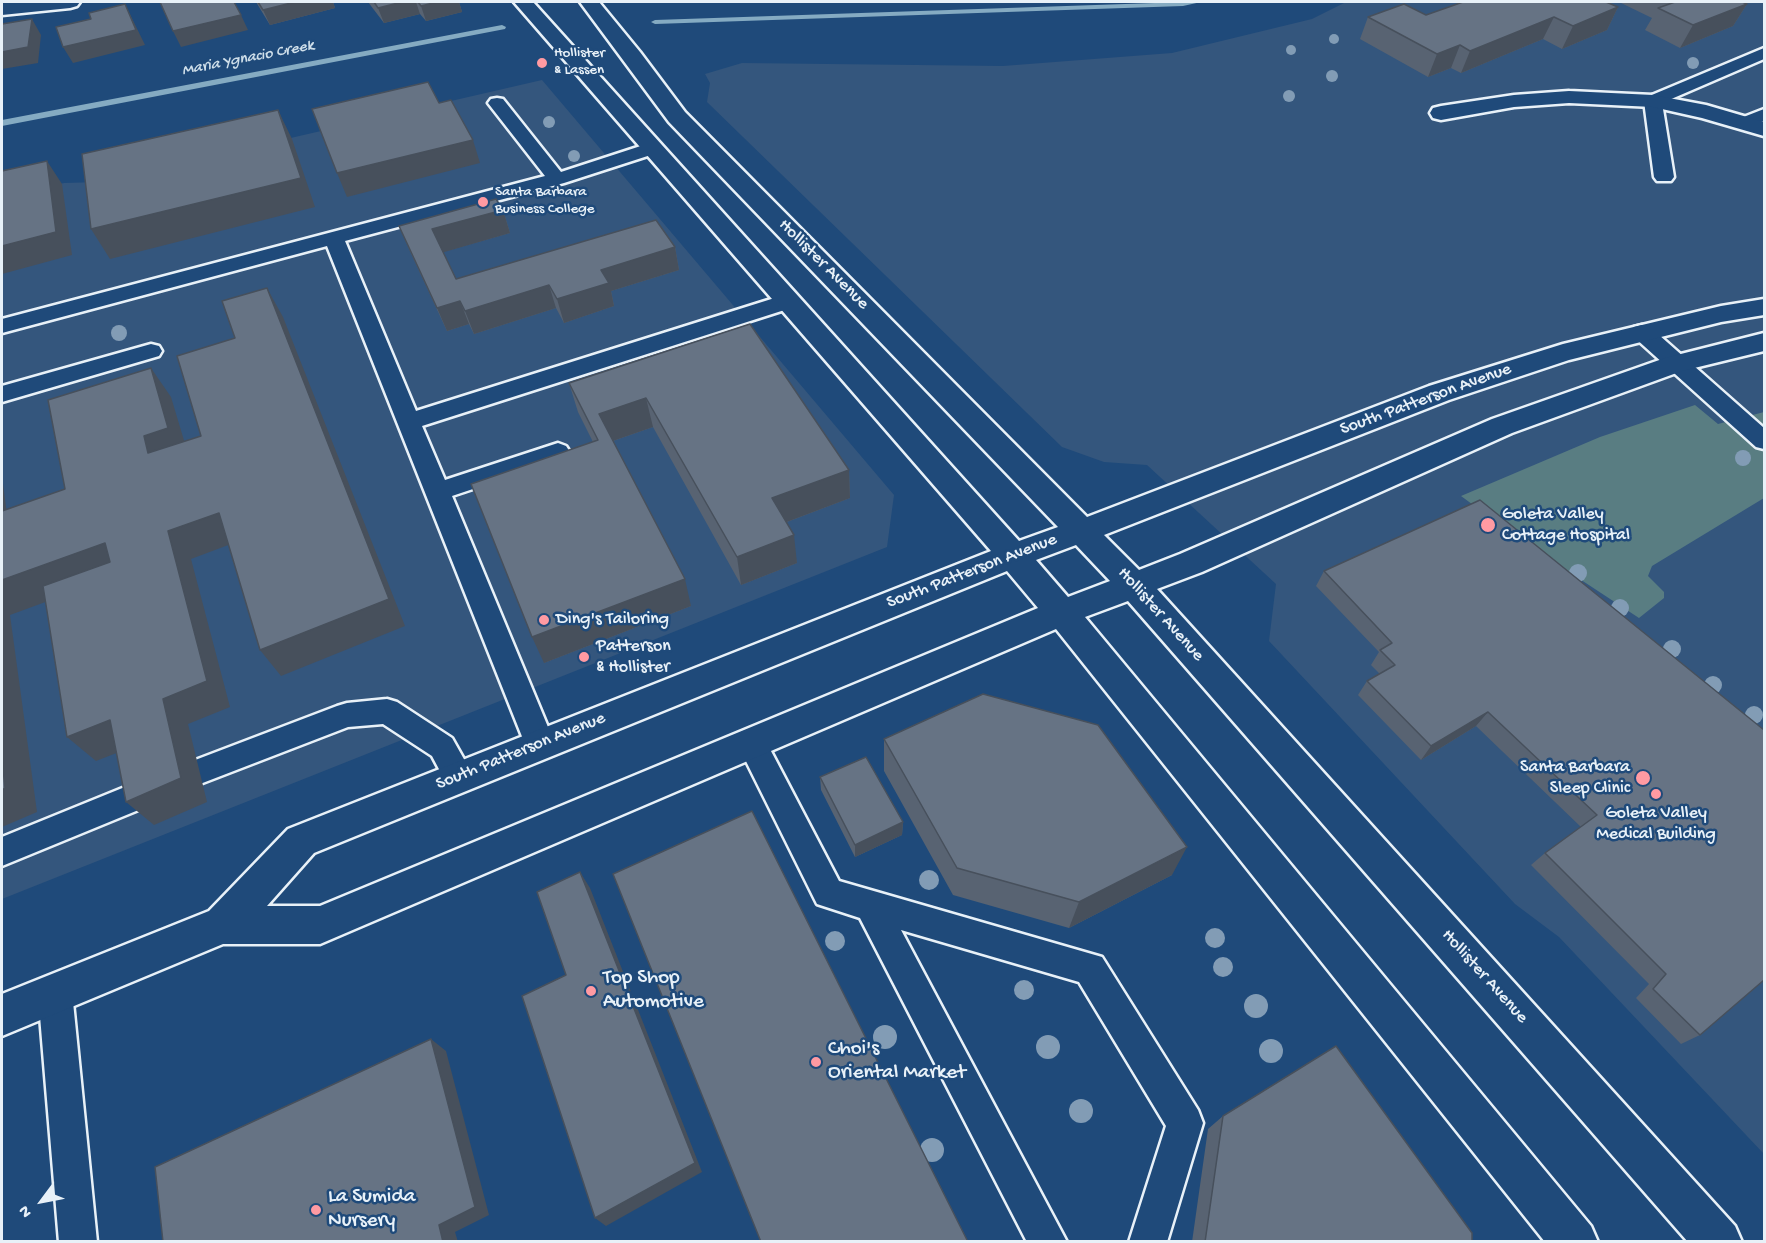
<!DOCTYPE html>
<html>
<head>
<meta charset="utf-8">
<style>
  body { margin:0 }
  #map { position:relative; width:1766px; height:1243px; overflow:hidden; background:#1f4a7a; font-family:"Gochi Hand",sans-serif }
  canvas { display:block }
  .frame { position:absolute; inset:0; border:3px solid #e8f1f8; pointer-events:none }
  .north { position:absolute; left:12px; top:1171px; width:60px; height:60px; -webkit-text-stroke:4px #1f4a7a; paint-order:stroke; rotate:238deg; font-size:16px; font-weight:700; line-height:24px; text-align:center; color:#e8f1f8 }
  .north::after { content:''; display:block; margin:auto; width:21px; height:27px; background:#e8f1f8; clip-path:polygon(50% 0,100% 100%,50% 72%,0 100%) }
</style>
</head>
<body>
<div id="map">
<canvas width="1766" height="1243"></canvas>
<div class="frame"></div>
<div class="north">N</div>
</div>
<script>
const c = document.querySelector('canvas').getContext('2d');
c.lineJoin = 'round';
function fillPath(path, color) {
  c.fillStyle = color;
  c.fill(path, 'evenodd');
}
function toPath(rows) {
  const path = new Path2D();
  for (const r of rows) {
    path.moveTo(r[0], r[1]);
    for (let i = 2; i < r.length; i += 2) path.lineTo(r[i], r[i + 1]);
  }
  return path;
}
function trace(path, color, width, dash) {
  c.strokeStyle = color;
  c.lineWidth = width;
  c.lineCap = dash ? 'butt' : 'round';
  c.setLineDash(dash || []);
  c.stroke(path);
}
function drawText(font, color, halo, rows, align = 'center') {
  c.font = font + ' "Gochi Hand",sans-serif';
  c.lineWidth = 5;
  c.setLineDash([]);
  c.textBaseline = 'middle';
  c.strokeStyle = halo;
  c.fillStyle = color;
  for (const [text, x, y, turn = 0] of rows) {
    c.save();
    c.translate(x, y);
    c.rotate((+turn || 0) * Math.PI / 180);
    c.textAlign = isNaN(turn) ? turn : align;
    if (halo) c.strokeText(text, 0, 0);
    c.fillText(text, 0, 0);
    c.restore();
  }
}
fillPath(toPath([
  [1346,2,1764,2,1764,1154,1559,937,1515,904,1269,641,1276,584,1147,465,1104,462,1062,447,707,102,710,83,705,74,742,63,1003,66,1172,53,1312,19],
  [542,80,894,495,887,547,2,899,2,198,64,183,100,182]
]), '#34567d');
fillPath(toPath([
  [1695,405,1718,424,1764,412,1764,498,1652,566,1648,576,1664,592,1664,598,1639,618,1525,543,1461,496,1600,437]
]), '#597d82');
fillPath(toPath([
  [1184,2,1201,2,1183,6,655,24,651,22,655,20,1184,2],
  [502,25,506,27,505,29,2,126,2,120,502,25]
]), '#85abc2');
const lane = toPath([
  [1764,48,1764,59,1662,103,1674,177,1671,181,1657,181,1654,177,1644,101,1647,97,1764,48],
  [497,98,503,99,561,172,653,142,660,144,662,148,660,152,564,183,345,241,416,411,781,296,789,294,797,296,800,301,797,306,422,426,445,480,558,443,566,446,570,452,566,458,452,496,555,744,550,753,540,757,530,753,525,744,327,246,2,333,2,319,545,176,488,103,491,99,497,98],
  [1764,109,1764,121,1747,127,1741,126,1738,122,1741,118,1764,109],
  [1642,325,1650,327,1764,428,1764,449,1756,447,1634,337,1631,332,1634,327,1642,325],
  [151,344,159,346,162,351,159,356,2,402,2,386,151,344],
  [387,699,397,702,452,738,474,777,470,786,459,790,448,786,432,756,383,724,348,727,200,784,190,780,185,771,190,762,337,706,347,703,387,699],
  [751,728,761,732,839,881,1102,957,1198,1110,1203,1123,1167,1242,1129,1242,1166,1126,1079,982,901,930,1067,1242,1027,1242,860,918,817,904,736,741,741,732,751,728],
  [147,778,158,782,162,792,158,802,2,866,2,837,147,778],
  [55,975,67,980,72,992,97,1242,59,1242,38,992,43,980,55,975]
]);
const street = toPath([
  [18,2,80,2,77,6,70,8,2,15,2,3,18,2],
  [1569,91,1653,95,1706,105,1764,122,1764,136,1702,118,1653,107,1569,103,1514,107,1441,120,1433,118,1430,113,1433,108,1441,106,1514,95,1569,91]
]);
const secondary = toPath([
  [514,2,533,2,1019,541,1058,527,669,122,580,2,599,2,640,52,685,112,1087,517,1429,386,1563,344,1721,306,1764,299,1764,315,1721,322,1569,360,1449,400,1104,535,1139,570,1180,554,1492,419,1665,358,1764,333,1764,351,1682,371,1512,433,1202,572,1157,589,1735,1226,1742,1242,1688,1242,1128,601,1085,617,1591,1226,1598,1242,1545,1242,1056,629,320,944,223,944,2,1036,2,994,209,911,288,829,991,551,514,2],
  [1076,545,1110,581,1068,597,1036,560,1076,545],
  [1007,571,1038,608,320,906,267,906,314,853,1007,571]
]);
trace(lane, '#e8f1f8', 5);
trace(street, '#e8f1f8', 5);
trace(secondary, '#e8f1f8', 5);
fillPath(lane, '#1f4a7a');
fillPath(street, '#1f4a7a');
fillPath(secondary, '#1f4a7a');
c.fillStyle = '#829cb5';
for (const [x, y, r] of [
  [1334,39,5],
  [1291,50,5],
  [1693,63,6],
  [1332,76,6],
  [1289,96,6],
  [549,122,6],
  [574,156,6],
  [119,333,8],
  [1743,458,8],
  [1578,573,9],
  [1620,608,9],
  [1672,649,9],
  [1713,685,9],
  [1754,715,9],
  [929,880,10],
  [1215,938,10],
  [835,941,10],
  [1223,967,10],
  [1024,990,10],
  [1256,1006,12],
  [885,1037,12],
  [1048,1047,12],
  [1271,1051,12],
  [1081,1111,12],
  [932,1150,12]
]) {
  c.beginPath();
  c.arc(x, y, r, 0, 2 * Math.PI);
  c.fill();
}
fillPath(toPath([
  [256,2,333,2,335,8,270,25],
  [368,2,459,2,462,12,426,21,420,14,384,23],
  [1619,2,1742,2,1747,4,1733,26,1680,48,1645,30,1652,18],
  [1618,7,1607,30,1562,49,1543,39,1461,73,1451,68,1428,77,1360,39,1368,17],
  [503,210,510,233,443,252,456,279,675,247,679,270,611,291,614,306,564,323,556,308,474,334,469,324,447,331,409,249,399,226],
  [750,324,849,470,850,498,787,522,797,563,741,585,653,427,613,441,691,606,544,663,593,442,578,412,569,383],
  [1480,500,1700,1035,1681,1044,1636,998,1649,984,1531,865,1545,853,1581,827,1476,726,1421,760,1358,695,1367,681,1380,674,1371,665,1379,652,1316,586,1324,571],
  [884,739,1172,875,1069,928,953,895,884,771],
  [820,777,903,822,902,835,855,857,821,790],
  [1223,1116,1472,1242,1192,1242,1208,1129]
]), '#586372');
fillPath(toPath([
  [295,2,333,2,335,8,270,25,263,10],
  [402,2,416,2,420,14,384,23,378,8],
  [437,2,459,2,462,12,426,21,421,6],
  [125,4,145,45,73,63,63,47],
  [1747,4,1733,26,1680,48,1693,25],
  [1618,7,1607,30,1562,49,1573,26],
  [241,15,248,30,181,47,173,31],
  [1554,17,1543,39,1461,73,1470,51],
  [32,19,41,35,38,63,2,69,2,52],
  [1460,45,1451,68,1428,77,1437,54],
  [278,110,292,139,315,207,110,259,91,229],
  [473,140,480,163,347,197,337,173],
  [47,161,62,184,72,255,2,274,2,246],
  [503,210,510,233,441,253,432,229],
  [675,247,679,270,611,291,614,306,564,323,557,299,601,270],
  [549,285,556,308,474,334,465,311],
  [267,288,283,317,405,626,281,676,260,650],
  [460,301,469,324,447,331,437,308],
  [151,368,171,397,189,457,148,453,144,436],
  [646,398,653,427,607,443,599,414],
  [849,470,850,498,776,526,772,498],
  [2,476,11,545,2,535],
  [219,513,239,541,191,559,230,707,188,724,207,802,154,825,126,802,163,699,168,531],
  [794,535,797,563,741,585,737,557],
  [105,543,130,571,10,615,37,812,2,827,2,580],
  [685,579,691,606,544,663,532,637],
  [1488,712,1476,726,1421,760,1431,746],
  [110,720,137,745,96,761,67,737],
  [903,822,902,835,855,857,855,845],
  [1187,847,1172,875,1069,928,1079,902],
  [580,872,590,888,702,1172,606,1226,595,1218],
  [431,1039,446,1051,489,1215,455,1232,458,1242,443,1242,439,1225]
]), '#47505c');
const building = toPath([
  [160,2,234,2,241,15,173,31,160,2],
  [258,2,295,2,263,10,258,2],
  [374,2,402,2,378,8,374,2],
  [418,2,437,2,421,6,418,2],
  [1463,2,1606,2,1618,7,1573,26,1554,17,1470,51,1460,45,1437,54,1368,17,1404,4,1426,15,1463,2],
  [1675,2,1742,2,1747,4,1693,25,1658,8,1675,2],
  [125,4,136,30,63,47,56,27,91,19,89,13,125,4],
  [32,19,28,47,2,52,2,24,32,19],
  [428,82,439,103,451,100,473,140,337,173,312,109,428,82],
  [278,110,301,178,91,229,82,154,278,110],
  [47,161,56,232,2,246,2,171,47,161],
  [496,199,503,210,432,229,456,279,656,220,675,247,601,270,609,283,557,299,549,285,465,311,460,301,437,308,399,226,496,199],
  [267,288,389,599,260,650,219,513,168,531,207,681,163,699,181,778,126,802,110,720,67,737,43,586,110,562,105,543,2,580,2,511,65,489,48,400,151,368,168,428,144,436,148,453,201,436,177,356,235,338,222,301,267,288],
  [750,324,849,470,772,498,794,535,737,557,646,398,599,414,685,579,532,637,471,484,598,440,569,383,750,324],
  [1480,500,1764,730,1764,980,1700,1035,1653,989,1666,974,1545,853,1597,815,1488,712,1431,746,1367,681,1395,665,1380,650,1392,643,1324,571,1480,500],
  [983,694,1098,725,1187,847,1079,902,957,868,884,739,983,694],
  [866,757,903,822,855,845,820,777,866,757],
  [2,759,5,788,2,790,2,759],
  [752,811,968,1242,761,1242,613,874,752,811],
  [580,872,695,1163,595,1218,522,996,566,975,537,892,580,872],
  [431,1039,475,1207,439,1225,443,1242,163,1242,155,1167,431,1039],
  [1336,1046,1472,1233,1472,1242,1205,1242,1223,1116,1336,1046]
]);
fillPath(building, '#667384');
trace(building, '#47505c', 1.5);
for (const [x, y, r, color] of [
  [542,63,6,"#ff9aa2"],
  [483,202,6,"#ff9aa2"],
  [1488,525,8,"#ff9aa2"],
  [544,620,6,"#ff9aa2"],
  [584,657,6,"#ff9aa2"],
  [1643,778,8,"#ff9aa2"],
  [1656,794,6,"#ff9aa2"],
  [591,991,6,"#ff9aa2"],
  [816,1062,6,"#ff9aa2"],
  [316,1210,6,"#ff9aa2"]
]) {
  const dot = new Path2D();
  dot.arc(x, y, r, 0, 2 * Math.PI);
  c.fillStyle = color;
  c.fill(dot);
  trace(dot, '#1f4a7a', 2);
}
drawText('15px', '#e8f1f8', '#1f4a7a', [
  ["Hollister",554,54],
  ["& Lassen",554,71],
  ["Santa Barbara",495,193],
  ["Business College",495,210]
], 'left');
drawText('italic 16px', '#cfdfea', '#1f4a7a', [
  ["Maria Ygnacio Creek",248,59,-11]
]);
drawText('18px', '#e8f1f8', '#1f4a7a', [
  ["Hollister Avenue",823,265,45],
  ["South Patterson Avenue",1426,400,-20],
  ["South Patterson Avenue",972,572,-21],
  ["Hollister Avenue",1160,615,48],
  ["South Patterson Avenue",521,752,-22],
  ["Hollister Avenue",1484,977,48]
]);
drawText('18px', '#e8f1f8', '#1f4a7a', [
  ["Goleta Valley",1502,515],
  ["Cottage Hospital",1502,536],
  ["Ding's Tailoring",556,620],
  ["Patterson",596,647],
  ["& Hollister",596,668],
  ["Santa Barbara",1630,768,"right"],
  ["Sleep Clinic",1630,789,"right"],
  ["Goleta Valley",1656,814,"center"],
  ["Medical Building",1656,835,"center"]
], 'left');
drawText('21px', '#e8f1f8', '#1f4a7a', [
  ["Top Shop",603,979],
  ["Automotive",603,1003],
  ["Choi's",828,1050],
  ["Oriental Market",828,1074],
  ["La Sumida",328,1198],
  ["Nursery",328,1222]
], 'left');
</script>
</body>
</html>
